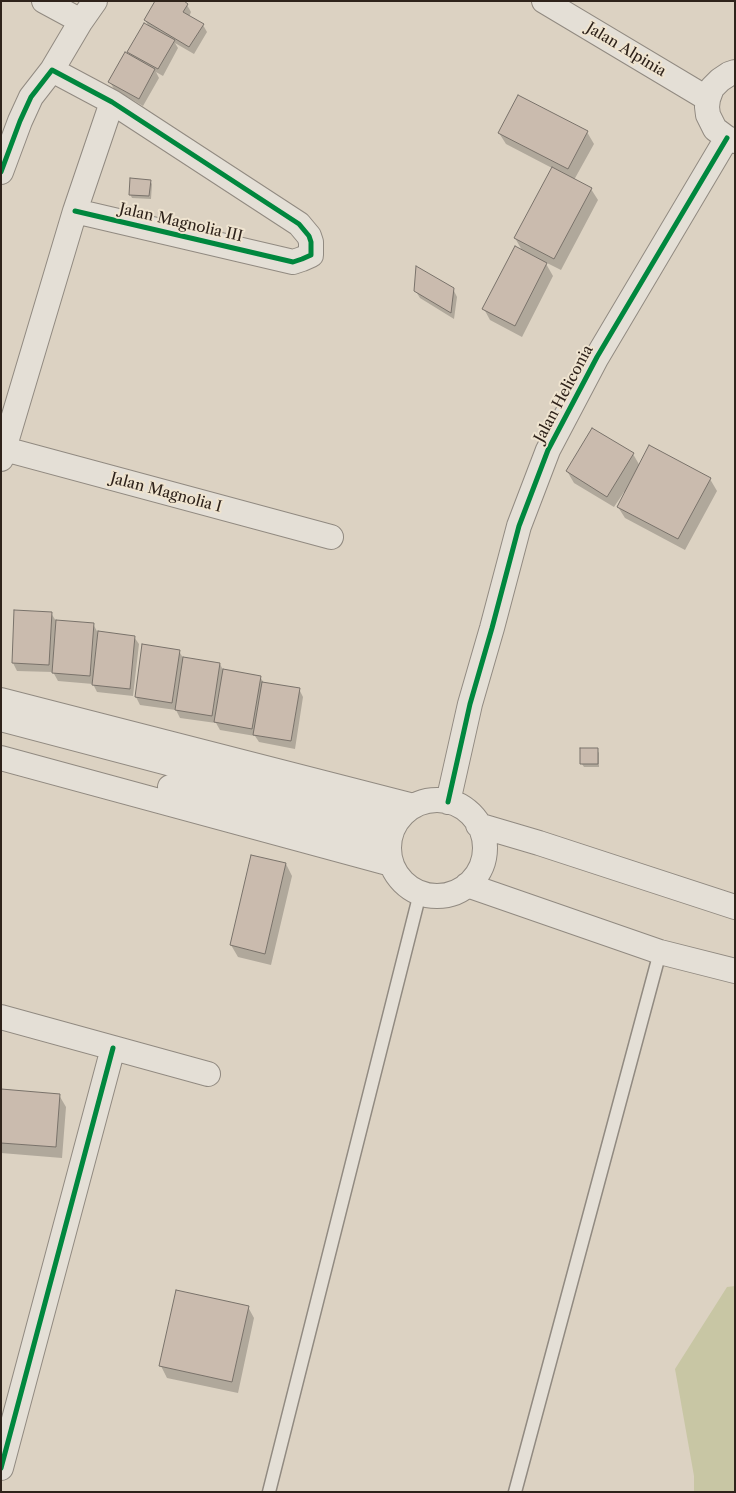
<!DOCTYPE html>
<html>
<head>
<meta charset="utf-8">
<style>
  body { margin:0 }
  #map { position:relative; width:736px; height:1493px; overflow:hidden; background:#dcd2c2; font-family:"Libre Caslon Text",serif }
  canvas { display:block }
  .frame { position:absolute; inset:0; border:2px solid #2f231b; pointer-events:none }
</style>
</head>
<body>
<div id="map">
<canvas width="736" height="1493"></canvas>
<div class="frame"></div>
</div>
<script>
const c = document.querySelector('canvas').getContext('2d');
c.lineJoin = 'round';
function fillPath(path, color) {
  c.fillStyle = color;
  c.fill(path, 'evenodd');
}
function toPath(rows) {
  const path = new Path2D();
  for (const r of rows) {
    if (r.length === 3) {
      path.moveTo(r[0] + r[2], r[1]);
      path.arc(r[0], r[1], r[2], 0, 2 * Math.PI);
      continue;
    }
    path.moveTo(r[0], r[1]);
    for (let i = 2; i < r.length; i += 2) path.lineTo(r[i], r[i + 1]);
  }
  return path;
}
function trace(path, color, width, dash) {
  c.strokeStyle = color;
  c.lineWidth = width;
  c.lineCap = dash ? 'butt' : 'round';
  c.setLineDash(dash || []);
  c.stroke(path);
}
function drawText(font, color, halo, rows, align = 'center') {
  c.font = font + ' "Libre Caslon Text",serif';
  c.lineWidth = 4;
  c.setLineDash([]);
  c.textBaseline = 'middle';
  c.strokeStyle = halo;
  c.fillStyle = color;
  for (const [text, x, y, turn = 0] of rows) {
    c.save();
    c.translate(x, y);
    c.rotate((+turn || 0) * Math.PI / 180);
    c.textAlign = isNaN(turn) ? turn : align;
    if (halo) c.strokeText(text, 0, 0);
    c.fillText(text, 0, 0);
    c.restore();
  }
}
fillPath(toPath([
  [735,1286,735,1492,694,1492,694,1476,675,1369,727,1287]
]), '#c8c6a4');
fillPath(toPath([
  [187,5,191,12,189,17,203,25,207,32,194,54,175,43,178,48,163,76,156,72,159,78,143,106,114,89,110,82,132,58,129,52,149,27,145,20],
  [587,132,594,144,574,180,591,189,598,200,561,270,545,262,553,276,522,337,490,320,484,309,523,252,515,238,552,168,506,144,499,133],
  [150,181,152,184,151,199,132,198,130,194],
  [453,289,457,297,454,319,420,298,415,290],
  [633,454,640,466,710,479,717,491,685,550,625,518,618,507,625,493,624,492,614,507,574,483,567,471],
  [15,611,51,613,56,621,93,624,98,633,134,637,139,644,133,696,97,692,93,684,58,681,53,672,17,671,13,663],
  [143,646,179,651,183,658,220,664,223,670,260,677,264,683,299,689,303,697,295,749,259,742,255,736,220,730,216,723,180,718,176,710,140,705,136,697],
  [597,750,599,753,599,767,584,767,582,764],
  [286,864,292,876,271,965,238,957,231,945],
  [1,1091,59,1095,66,1107,62,1158,1,1153],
  [248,1307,254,1318,238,1393,167,1378,161,1366]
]), '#0003');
const building = toPath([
  [155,1,184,1,188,4,183,12,204,24,189,47,144,20,155,1],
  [144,23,175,40,158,69,127,52,144,23],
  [125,52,155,69,139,99,108,82,125,52],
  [518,95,588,131,568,169,498,133,518,95],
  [552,167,592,188,554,259,514,238,552,167],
  [130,178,151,180,149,196,129,195,130,178],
  [515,246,547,263,515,326,482,309,515,246],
  [416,266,454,288,451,313,414,291,416,266],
  [592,428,634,453,607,497,566,471,592,428],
  [649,445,711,478,678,539,617,507,649,445],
  [14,610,52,612,49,665,12,663,14,610],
  [56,620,94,623,90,676,52,673,56,620],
  [98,631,135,636,130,689,92,685,98,631],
  [142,644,180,650,172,703,135,697,142,644],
  [183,657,220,663,212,716,175,710,183,657],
  [223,669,261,676,252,729,214,722,223,669],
  [262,682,300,688,291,741,253,735,262,682],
  [580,748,598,748,598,764,580,764,580,748],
  [251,855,286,863,265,954,230,945,251,855],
  [1,1089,60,1094,56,1147,1,1143,1,1089],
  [176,1290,249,1306,232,1382,159,1366,176,1290]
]);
fillPath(building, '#cabbae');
trace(building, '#79726a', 1);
const lane = toPath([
  [269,1492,420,893],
  [515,1492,660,952]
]);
const street = toPath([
  [44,1,81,21],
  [544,1,708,99],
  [52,70,81,21,95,1],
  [735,72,729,74,720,80,712,88,708,99,707,107,708,115,715,129,727,138,735,141],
  [1,172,20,121,31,97,52,70,112,102,299,224,309,236,311,242,311,255,302,259,293,262,75,211],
  [1,448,331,537],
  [1,459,75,211,112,102],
  [1,700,414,806],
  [1,719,395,823],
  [1,758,391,864],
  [170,787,388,844],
  [437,848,48],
  [448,802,470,704,492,628,519,526,548,450,597,357,727,138],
  [478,825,539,843,735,907],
  [467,885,660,952,735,971],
  [1,1017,208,1074],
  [1,1468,113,1048]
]);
trace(lane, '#918a81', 15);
trace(street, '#918a81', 26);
trace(lane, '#e4dfd6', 12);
trace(street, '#e4dfd6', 24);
trace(toPath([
  [1,172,20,121,31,97,52,70,112,102,299,224,309,236,311,242,311,255,302,259,293,262,75,211],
  [448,802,470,704,492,628,519,526,548,450,597,357,727,138],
  [1,1468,113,1048]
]), '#00873e', 5);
drawText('15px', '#2f231b', '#efe4d0', [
  ["Jalan Alpinia",626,50,31],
  ["Jalan Magnolia III",181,223,13],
  ["Jalan Heliconia",564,394,-62],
  ["Jalan Magnolia I",166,493,15]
]);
</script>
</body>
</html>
